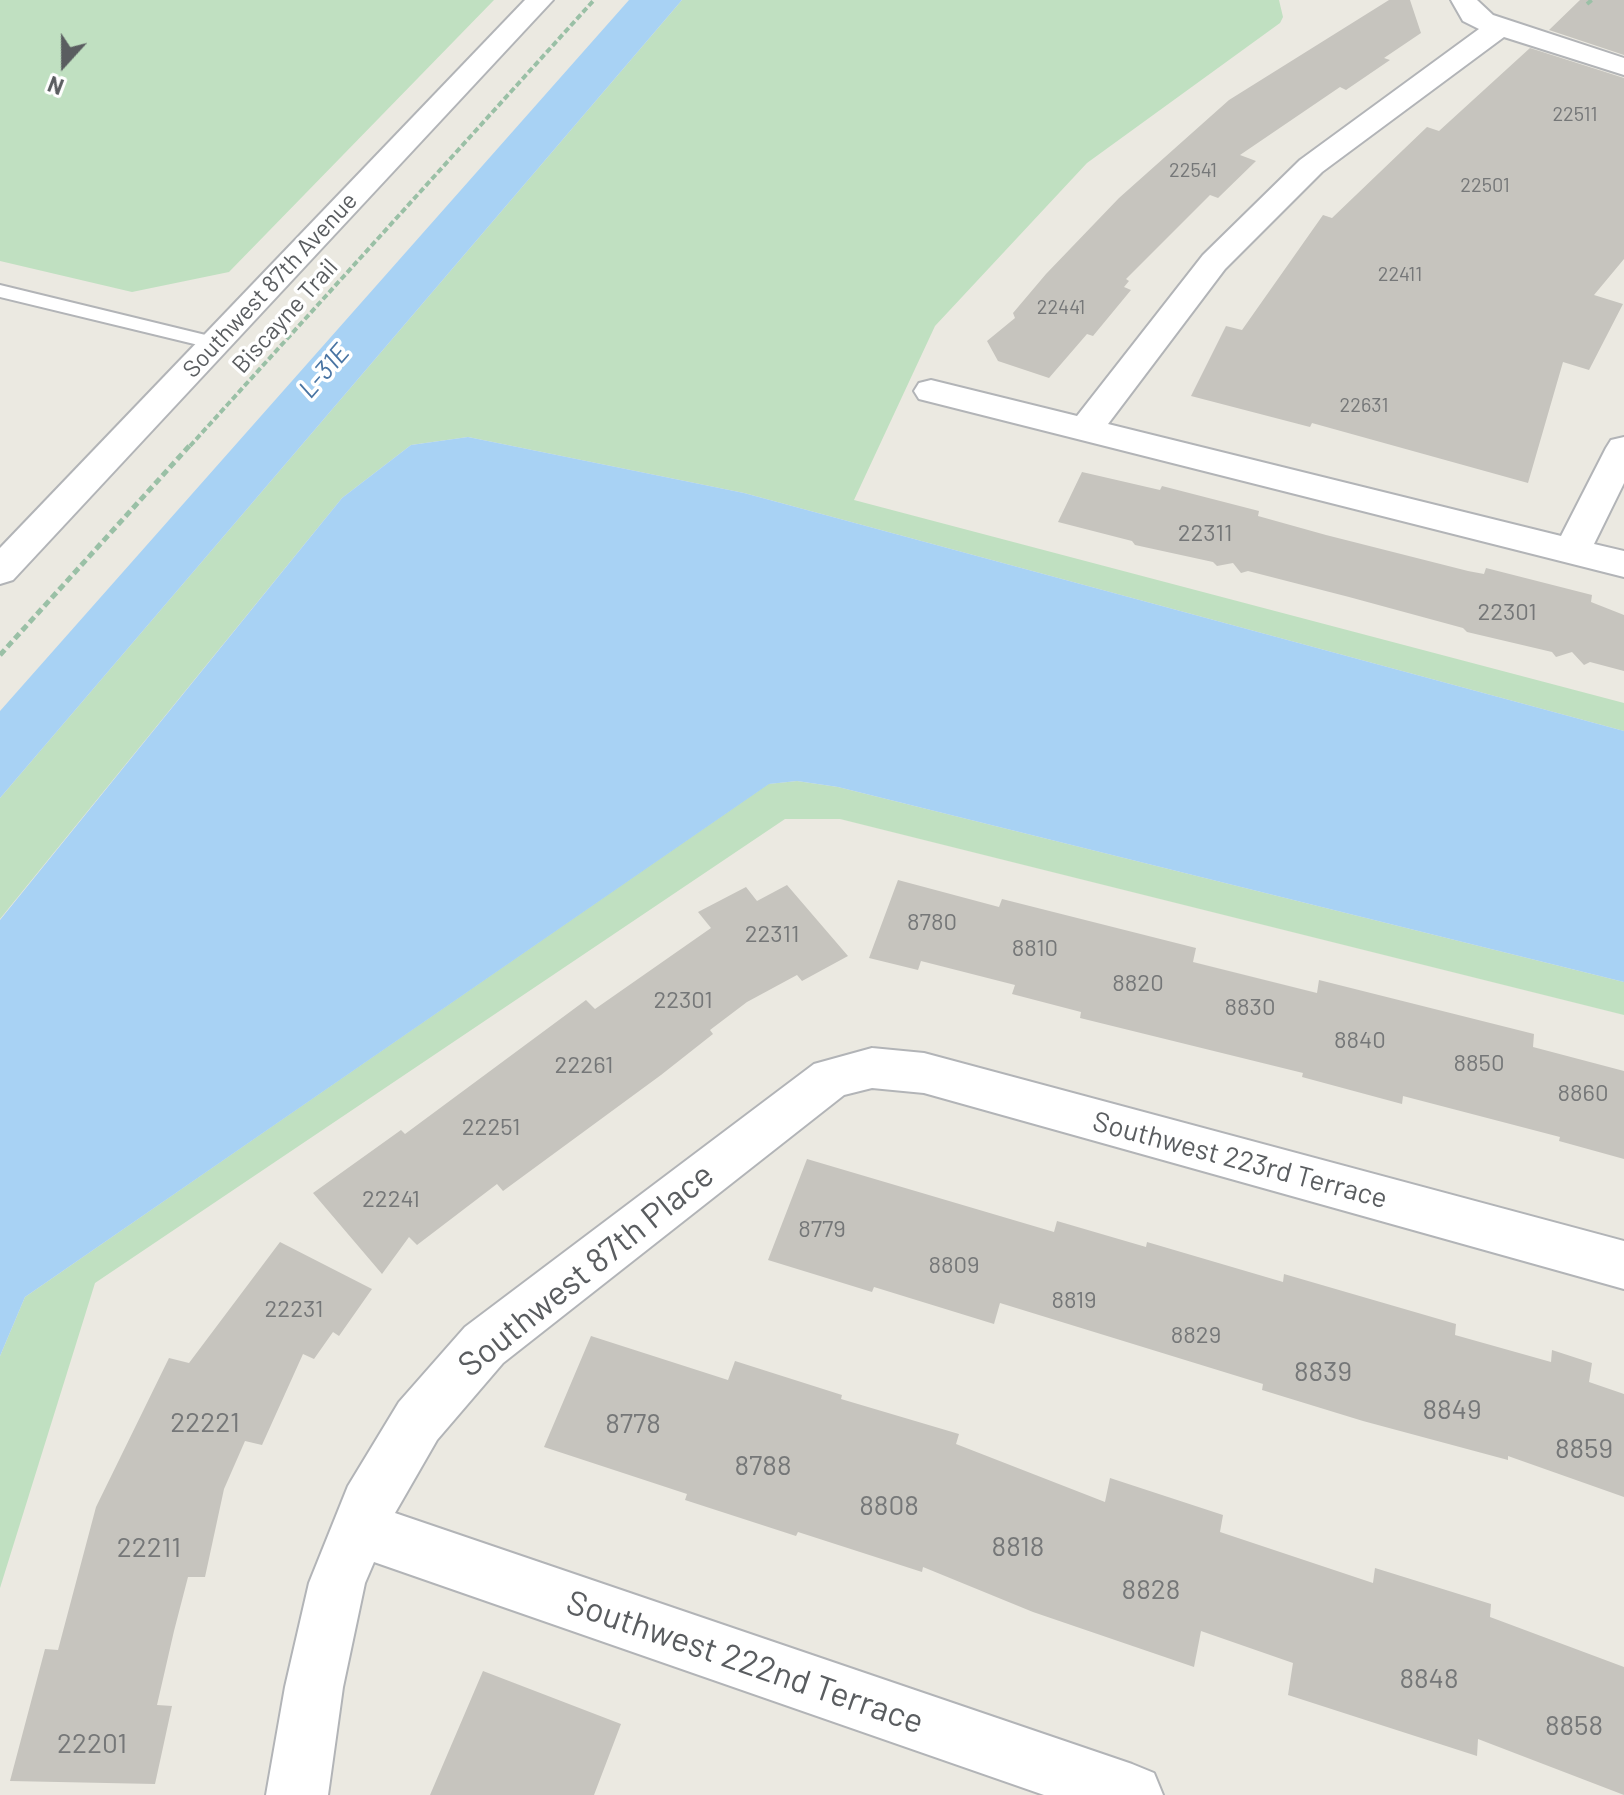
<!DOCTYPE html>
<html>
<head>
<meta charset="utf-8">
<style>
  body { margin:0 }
  #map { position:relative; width:1624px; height:1795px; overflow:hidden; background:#ebe9e1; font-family:Barlow,sans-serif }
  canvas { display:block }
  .north { position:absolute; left:24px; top:24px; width:80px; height:80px; -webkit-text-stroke:6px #fff; paint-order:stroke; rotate:201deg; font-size:22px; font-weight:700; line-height:32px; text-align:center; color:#5a5d60 }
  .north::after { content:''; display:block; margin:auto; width:28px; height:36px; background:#5a5d60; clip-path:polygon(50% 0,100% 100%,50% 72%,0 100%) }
</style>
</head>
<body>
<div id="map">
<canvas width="1624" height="1795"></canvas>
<div class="north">N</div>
</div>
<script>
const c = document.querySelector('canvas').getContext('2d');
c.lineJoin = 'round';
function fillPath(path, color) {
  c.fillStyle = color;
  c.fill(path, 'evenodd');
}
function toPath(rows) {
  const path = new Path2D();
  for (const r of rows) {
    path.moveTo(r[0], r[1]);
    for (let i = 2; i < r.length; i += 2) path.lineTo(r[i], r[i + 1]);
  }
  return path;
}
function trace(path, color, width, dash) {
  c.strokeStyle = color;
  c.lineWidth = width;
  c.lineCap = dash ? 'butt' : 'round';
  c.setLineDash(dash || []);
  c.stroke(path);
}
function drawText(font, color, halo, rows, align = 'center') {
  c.font = font + ' Barlow,sans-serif';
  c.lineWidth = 7;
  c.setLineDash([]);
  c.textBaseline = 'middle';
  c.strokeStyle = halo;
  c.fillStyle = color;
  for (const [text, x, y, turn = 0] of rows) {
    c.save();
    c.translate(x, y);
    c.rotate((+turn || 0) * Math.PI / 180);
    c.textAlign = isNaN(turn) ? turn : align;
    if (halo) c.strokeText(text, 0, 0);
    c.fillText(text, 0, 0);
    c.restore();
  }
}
fillPath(toPath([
  [0,0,494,0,229,272,132,292,0,261],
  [682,0,1279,0,1283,17,1280,23,1087,163,935,326,854,500,1624,703,1624,731,744,493,468,437,411,445,342,498,0,919,0,798],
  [797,781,838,787,1624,982,1624,1015,840,819,785,819,95,1283,0,1588,0,1356,25,1297,768,784]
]), '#c0e0c1');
fillPath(toPath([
  [629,0,682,0,0,798,0,711],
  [468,437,744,493,1624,731,1624,982,838,787,797,781,769,784,25,1297,0,1356,0,920,342,498,411,445]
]), '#a8d2f4');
fillPath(toPath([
  [1389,0,1410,0,1421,33,1384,58,1390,60,1346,90,1340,87,1240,155,1256,161,1218,198,1210,195,1126,279,1129,281,1124,287,1131,290,1093,336,1087,334,1049,378,998,361,987,341,1015,318,1013,313,1046,274,1119,198,1229,100],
  [1580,0,1624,0,1624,55,1549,30],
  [1530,48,1624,78,1624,259,1594,295,1623,304,1589,370,1563,362,1528,483,1312,423,1310,427,1191,396,1226,326,1242,330,1323,215,1332,218,1427,127,1439,131],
  [1082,472,1160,490,1162,486,1259,511,1258,516,1326,535,1468,571,1484,574,1486,568,1592,595,1591,602,1624,615,1624,671,1590,662,1584,665,1572,652,1556,657,1552,652,1467,632,1463,628,1349,597,1248,571,1241,573,1233,563,1217,566,1213,562,1135,545,1132,541,1058,522],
  [898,880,999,907,1002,899,1196,948,1193,962,1317,993,1319,980,1534,1034,1533,1047,1624,1071,1624,1159,1559,1141,1560,1137,1403,1096,1402,1104,1302,1077,1303,1073,1080,1018,1081,1012,1012,994,1015,985,921,961,918,970,869,958],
  [787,885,848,956,802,981,797,975,747,1002,710,1030,713,1034,661,1075,503,1191,497,1184,417,1245,409,1237,382,1274,313,1193,401,1130,405,1134,586,1000,595,1009,711,928,698,912,746,887,757,901],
  [807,1159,1054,1232,1057,1221,1146,1247,1147,1242,1283,1282,1284,1274,1456,1324,1455,1335,1551,1362,1552,1350,1592,1363,1589,1382,1624,1394,1624,1497,1508,1456,1508,1460,1363,1421,1262,1390,1263,1384,1000,1303,994,1324,874,1287,872,1292,768,1260],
  [280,1242,372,1289,339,1336,333,1332,314,1359,303,1354,262,1445,245,1441,224,1489,205,1577,188,1577,174,1631,157,1705,172,1706,155,1784,10,1781,45,1649,58,1650,96,1507,169,1358,189,1363],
  [591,1336,728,1380,735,1361,842,1395,841,1399,959,1434,956,1444,1105,1502,1110,1478,1223,1515,1220,1532,1373,1583,1375,1568,1491,1604,1490,1617,1624,1667,1624,1795,1478,1739,1477,1756,1288,1695,1293,1663,1201,1631,1194,1667,1033,1612,923,1567,922,1572,798,1532,796,1536,685,1500,687,1494,544,1447],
  [483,1671,621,1724,594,1795,430,1795]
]), '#c6c4be');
const service = toPath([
  [0,285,222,339,225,343,215,349,0,297,0,285]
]);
const minor = toPath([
  [1451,0,1477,0,1493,15,1624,58,1624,75,1504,37,1322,172,1225,269,1108,424,1561,536,1606,448,1611,440,1624,437,1624,483,1594,544,1624,551,1624,577,919,399,914,391,919,383,931,380,1077,416,1203,255,1300,160,1479,29,1463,21,1451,0],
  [872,1048,924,1053,1624,1241,1624,1289,924,1093,872,1088,844,1095,503,1363,437,1440,395,1513,1132,1764,1154,1773,1163,1795,1044,1795,374,1562,365,1583,343,1687,328,1795,266,1795,285,1687,309,1583,348,1486,399,1402,465,1327,814,1064,872,1048]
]);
const tertiary = toPath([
  [525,0,553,0,13,580,0,584,0,548,525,0]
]);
trace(service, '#b2b4b7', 4);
trace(minor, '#b2b4b7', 4);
trace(tertiary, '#b2b4b7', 4);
trace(toPath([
  [1587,4,1592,0],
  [190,446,594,0]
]), '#9ac0a6', 4, [6, 3]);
trace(toPath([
  [0,655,191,444]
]), '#9ac0a6', 5, [7, 4]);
fillPath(service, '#fff');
fillPath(minor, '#fff');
fillPath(tertiary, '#fff');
drawText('20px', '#757778', null, [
  ["22511",1575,114],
  ["22541",1193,170],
  ["22501",1485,185],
  ["22411",1400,274],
  ["22441",1061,307],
  ["22631",1364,405]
]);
drawText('24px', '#5a5d60', '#fff', [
  ["Southwest 87th Avenue",270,285,-47],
  ["Biscayne Trail",285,316,-48]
]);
drawText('24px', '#757778', null, [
  ["22311",1205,533],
  ["22301",1507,612],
  ["8780",932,922],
  ["22311",772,934],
  ["8810",1035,948],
  ["8820",1138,983],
  ["22301",683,1000],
  ["8830",1250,1007],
  ["8840",1360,1040],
  ["8850",1479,1063],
  ["22261",584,1065],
  ["8860",1583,1093],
  ["22251",491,1127],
  ["22241",391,1199],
  ["8779",822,1229],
  ["8809",954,1265],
  ["8819",1074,1300],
  ["22231",294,1309],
  ["8829",1196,1335]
]);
drawText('italic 26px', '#4974a3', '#fff', [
  ["L-31E",324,371,-49]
]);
drawText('28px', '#5a5d60', '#fff', [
  ["Southwest 223rd Terrace",1240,1160,15]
]);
drawText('28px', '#757778', null, [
  ["8839",1323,1372],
  ["8849",1452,1410],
  ["22221",205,1423],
  ["8778",633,1424],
  ["8859",1584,1449],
  ["8788",763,1466],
  ["8808",889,1506],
  ["8818",1018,1547],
  ["22211",149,1548],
  ["8828",1151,1590],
  ["8848",1429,1679],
  ["8858",1574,1726],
  ["22201",92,1744]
]);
drawText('34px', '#5a5d60', '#fff', [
  ["Southwest 87th Place",586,1270,-39],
  ["Southwest 222nd Terrace",745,1662,19]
]);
</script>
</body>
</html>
